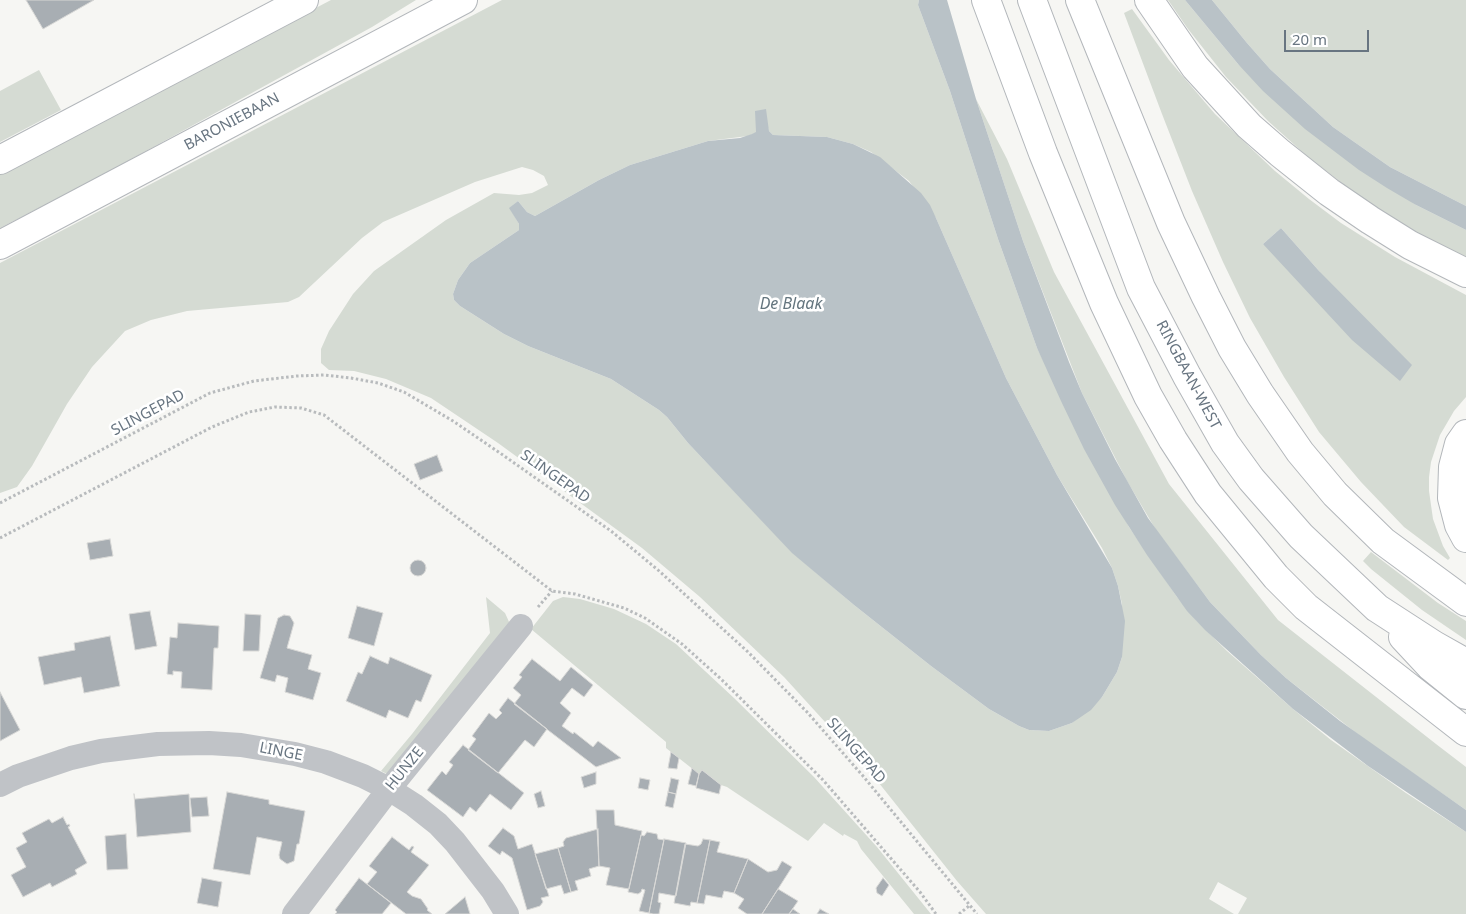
<!DOCTYPE html>
<html>
<head>
<meta charset="utf-8">
<style>
  body { margin:0 }
  #map { position:relative; width:1466px; height:914px; overflow:hidden; background:#f6f6f3; font-family:"Noto Sans",sans-serif }
  canvas { display:block }
  .scale { position:absolute; left:1284px; top:30px; width:85px; height:22px; box-sizing:border-box; border:2px solid #687581; border-top:0; padding-left:6px; font-size:15px; line-height:18px; white-space:nowrap; color:#687581; -webkit-text-stroke:4px #fff; paint-order:stroke }
</style>
</head>
<body>
<div id="map">
<canvas width="1466" height="914"></canvas>
<div class="scale">20 m</div>
</div>
<script>
const c = document.querySelector('canvas').getContext('2d');
c.lineJoin = 'round';
function fillPath(path, color) {
  c.fillStyle = color;
  c.fill(path, 'evenodd');
}
function toPath(rows) {
  const path = new Path2D();
  for (const r of rows) {
    if (r.length === 3) {
      path.moveTo(r[0] + r[2], r[1]);
      path.arc(r[0], r[1], r[2], 0, 2 * Math.PI);
      continue;
    }
    path.moveTo(r[0], r[1]);
    for (let i = 2; i < r.length; i += 2) path.lineTo(r[i], r[i + 1]);
  }
  return path;
}
function trace(path, color, width, dash) {
  c.strokeStyle = color;
  c.lineWidth = width;
  c.lineCap = dash ? 'butt' : 'round';
  c.setLineDash(dash || []);
  c.stroke(path);
}
function drawText(font, color, halo, rows, align = 'center') {
  c.font = font + ' "Noto Sans",sans-serif';
  c.lineWidth = 5;
  c.setLineDash([]);
  c.textBaseline = 'middle';
  c.strokeStyle = halo;
  c.fillStyle = color;
  for (const [text, x, y, turn = 0] of rows) {
    c.save();
    c.translate(x, y);
    c.rotate((+turn || 0) * Math.PI / 180);
    c.textAlign = isNaN(turn) ? turn : align;
    if (halo) c.strokeText(text, 0, 0);
    c.fillText(text, 0, 0);
    c.restore();
  }
}
fillPath(toPath([
  [331,0,416,0,372,27,95,179,0,228,0,174],
  [502,0,919,0,918,5,950,91,998,239,1037,348,1129,527,1177,597,1197,621,1227,651,1293,709,1331,740,1406,793,1466,832,1466,914,1238,914,1247,898,1218,882,1209,899,1234,914,986,914,957,881,867,768,784,677,700,597,642,548,498,443,431,398,386,379,354,371,329,370,321,363,321,349,329,331,353,294,374,271,446,220,494,193,519,195,532,193,548,185,544,176,533,170,522,167,475,182,383,222,362,238,299,297,288,302,187,311,151,320,125,331,92,367,67,404,32,466,17,487,0,493,0,263],
  [756,111,767,124,769,131,773,135,827,137,853,144,871,152,909,181,936,218,1006,378,1057,475,1102,548,1112,568,1118,586,1122,604,1122,657,1117,672,1102,697,1072,723,1049,731,1029,730,1019,726,989,709,931,666,854,605,793,553,688,443,667,417,659,410,611,379,528,346,504,334,460,306,454,300,453,294,458,280,470,263,519,230,519,224,510,208,518,201,527,212,535,216,599,180,630,165,708,141,748,136,756,133],
  [1168,0,1185,0,1238,64,1416,205,1466,230,1466,258,1407,228,1356,194,1308,157,1268,121,1226,77,1188,29],
  [1212,0,1466,0,1466,206,1390,167,1333,127,1270,69,1247,43],
  [1132,9,1169,60,1215,114,1275,171,1309,199,1341,223,1395,257,1466,295,1466,397,1454,411,1440,435,1431,462,1429,477,1429,491,1433,519,1443,546,1450,558,1448,560,1404,527,1361,482,1319,432,1284,377,1250,318,1223,262,1192,191,1162,114,1124,13],
  [1281,228,1320,272,1263,244],
  [39,70,61,110,0,142,0,91],
  [976,99,1007,159,1054,272,1169,484,1278,620,1436,744,1466,767,1466,810,1364,739,1286,678,1261,655,1210,602,1156,530,1127,481,1082,393,1023,241],
  [1371,552,1438,603,1466,621,1466,640,1422,610,1371,569,1363,561],
  [486,597,505,613,510,624,387,774,381,771,412,734,490,633],
  [563,597,580,599,614,609,646,624,676,644,734,698,814,777,877,847,931,914,914,914,861,849,857,841,844,834,843,836,824,823,808,841,727,787,721,785,702,770,699,774,666,748,666,742,531,629,553,601]
]), '#d5dbd3');
fillPath(toPath([
  [919,0,947,0,976,99,1023,241,1069,362,1082,393,1115,459,1148,518,1210,602,1261,655,1286,678,1340,721,1466,810,1466,832,1368,766,1293,709,1205,630,1187,611,1147,555,1115,505,1084,449,1061,401,1037,348,998,239,950,91,918,5],
  [1185,0,1212,0,1247,43,1270,69,1333,127,1390,167,1466,206,1466,230,1416,205,1387,188,1359,170,1305,129,1263,91,1238,64],
  [766,109,769,131,773,135,827,137,853,144,880,157,921,193,930,205,936,218,1006,378,1057,475,1112,568,1118,586,1125,621,1122,657,1117,672,1102,697,1091,710,1072,723,1049,731,1029,730,1019,726,989,709,931,666,854,605,792,553,688,443,667,417,659,410,611,379,528,346,504,334,460,306,454,300,453,294,458,280,470,263,519,230,519,224,509,208,518,201,527,212,535,216,599,180,630,165,708,141,740,138,752,134,756,132,755,111],
  [1281,228,1320,272,1412,365,1400,381,1352,340,1263,244]
]), '#b9c2c7');
const building = toPath([
  [26,0,94,0,43,29,26,0],
  [437,455,443,471,420,480,414,464,437,455],
  [110,539,113,556,90,560,87,543,110,539],
  [418,568,8],
  [357,606,383,613,374,646,348,638,357,606],
  [150,611,157,646,135,650,129,614,150,611],
  [245,614,261,615,259,651,243,651,245,614],
  [284,615,290,616,294,623,287,648,312,655,308,669,321,673,313,700,285,692,288,678,277,675,275,682,260,678,278,618,284,615],
  [178,623,219,626,218,648,214,648,212,690,181,688,182,672,173,671,173,675,167,674,170,637,177,638,178,623],
  [110,636,120,686,84,693,81,677,44,685,38,657,75,650,74,643,110,636],
  [370,656,388,664,390,657,432,675,421,702,416,700,408,718,389,710,386,718,346,701,358,672,362,674,370,656],
  [532,659,560,681,571,667,593,685,584,697,572,688,560,703,571,713,562,726,573,734,574,732,593,747,598,741,621,758,596,767,514,704,521,695,513,688,522,677,519,675,532,659],
  [0,692,20,730,0,741,0,692],
  [508,698,547,729,534,747,525,740,498,773,468,750,476,739,472,736,489,713,496,719,502,713,499,710,508,698],
  [463,745,524,793,511,810,490,794,476,812,470,807,463,817,427,790,442,771,446,775,453,765,449,762,463,745],
  [671,752,679,758,677,769,668,768,671,752],
  [692,768,699,774,696,786,688,784,692,768],
  [702,770,721,785,719,794,696,788,699,774,702,770],
  [596,772,596,784,584,788,581,777,596,772],
  [640,778,650,780,648,790,638,788,640,778],
  [671,778,679,780,676,794,668,792,671,778],
  [541,791,545,806,538,808,534,794,541,791],
  [227,792,269,800,269,804,305,811,299,844,297,844,294,861,287,864,280,859,279,855,282,842,257,837,250,875,213,869,227,792],
  [668,792,676,794,673,808,665,806,668,792],
  [134,794,135,799,189,794,191,832,137,837,134,794],
  [207,797,209,816,192,817,190,798,207,797],
  [596,810,614,810,615,825,642,831,629,889,606,885,610,868,599,866,596,810],
  [63,817,67,825,69,824,70,826,68,827,87,863,75,870,77,874,52,887,50,883,23,897,11,875,26,867,16,848,27,842,22,833,49,819,52,823,63,817],
  [503,828,514,836,518,849,532,844,549,896,541,898,543,902,540,906,527,910,512,858,502,851,500,855,488,846,503,828],
  [598,829,599,866,589,869,591,876,575,881,578,890,571,892,558,848,564,846,563,842,566,838,598,829],
  [647,832,657,834,658,839,664,840,649,913,639,911,645,890,642,889,641,892,638,894,628,892,641,835,644,836,647,832],
  [126,834,128,869,107,870,105,836,126,834],
  [392,837,409,850,412,846,414,847,411,852,429,865,407,892,412,896,421,899,428,909,427,910,432,914,406,914,367,884,377,872,369,866,392,837],
  [664,839,686,843,676,896,659,893,658,902,661,903,659,914,653,914,649,913,664,839],
  [703,839,710,840,697,903,691,902,690,906,674,903,685,844,698,846,701,844,703,839],
  [710,840,720,842,717,852,748,859,734,893,724,891,722,898,706,895,704,904,697,903,710,840],
  [558,848,571,892,564,894,561,885,546,889,535,854,558,848],
  [748,859,768,872,777,870,782,861,792,867,762,914,747,914,738,908,744,899,734,893,748,859],
  [202,878,222,882,218,907,197,903,202,878],
  [359,878,391,903,382,914,335,914,337,912,335,910,359,878],
  [883,878,889,885,882,896,877,893,876,888,883,878],
  [778,889,798,901,789,914,762,914,778,889],
  [465,897,470,914,445,914,465,897],
  [793,909,800,914,789,914,793,909],
  [820,909,829,914,817,914,820,909]
]);
fillPath(building, '#a8aeb3');
trace(building, '#d8d8d6', 1);
const secondary = toPath([
  [986,0,1043,153,1104,303,1148,396,1173,440,1208,494,1276,577,1306,607,1466,732],
  [1032,0,1141,288,1187,376,1225,443,1251,479,1301,536,1377,608,1434,645,1466,663],
  [1080,0,1171,223,1206,297,1232,348,1260,394,1300,452,1335,494,1383,541,1466,602],
  [1149,0,1195,67,1249,126,1280,153,1329,192,1370,220,1410,245,1466,273],
  [0,160,304,0],
  [0,245,463,0],
  [1466,434,1459,444,1453,467,1452,498,1459,525,1466,538],
  [1403,637,1430,666,1466,695]
]);
trace(secondary, '#b3b7bb', 30);
trace(toPath([
  [0,503,210,393,254,381,297,376,324,375,351,378,378,383,404,392,453,421,500,453,611,531,658,570,748,652,807,712,863,776,977,914],
  [0,538,212,427,249,412,275,407,301,408,324,415,552,591,575,594,624,608,645,618,682,644,721,679,823,780,920,892,936,914],
  [538,607,552,591],
  [959,914,969,906]
]), '#b8bbbd', 3, [2.5, 2.5]);
trace(toPath([
  [0,785,18,776,71,758,101,751,158,744,209,743,241,745,295,754,326,762,363,776,389,789,414,805,438,824,455,842,493,891,507,914],
  [294,914,389,789,521,626]
]), '#c0c3c7', 24);
trace(secondary, '#fff', 28);
drawText('15px', '#687581', '#fff', [
  ["BARONIEBAAN",232,122,-28],
  ["RINGBAAN-WEST",1188,375,62],
  ["SLINGEPAD",148,413,-28],
  ["SLINGEPAD",555,477,35],
  ["SLINGEPAD",856,751,49],
  ["LINGE",281,752,11],
  ["HUNZE",405,769,-51]
]);
drawText('italic 16px', '#64757e', '#fff', [
  ["De Blaak",791,304]
]);
</script>
</body>
</html>
